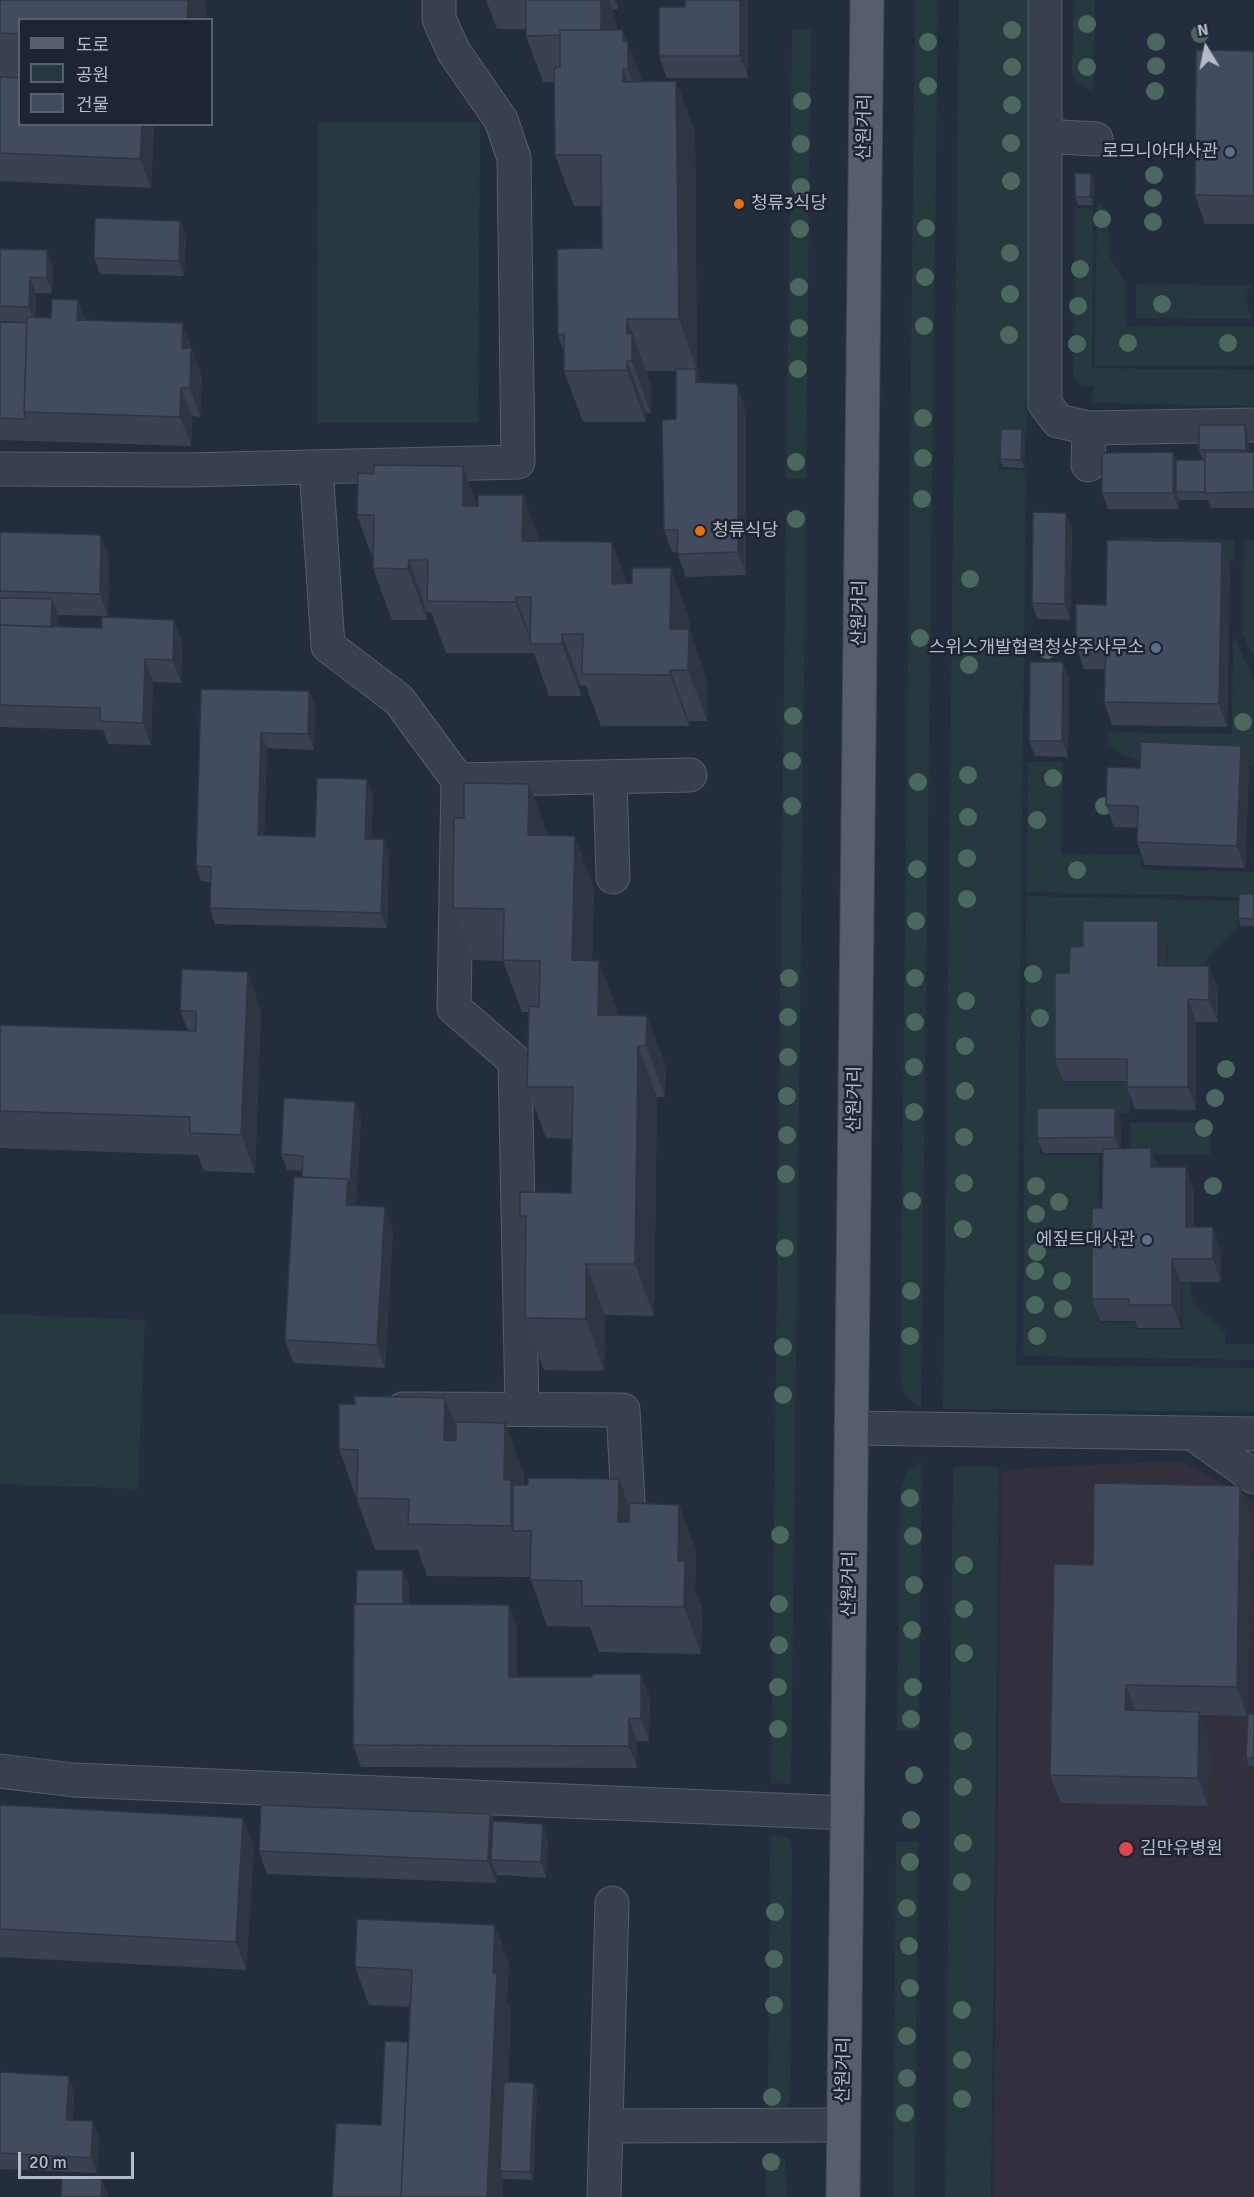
<!DOCTYPE html>
<html>
<head>
<meta charset="utf-8">
<style>
  body { margin:0 }
  #map { position:relative; width:1254px; height:2197px; overflow:hidden; background:#242d3d; font-family:Signika,"Noto Sans KR",sans-serif }
  canvas { display:block }
  .legend { position:absolute; left:18px; top:18px; width:195px; height:108px; box-sizing:border-box; background:#1d2432; border:2px solid #59606e; margin:0; padding:8px 10px; list-style:none; font-size:18px; color:#b4bac8 }
  .legend li { display:flex; align-items:center; gap:12px; height:30px }
  .legend b { width:30px; border:2px solid #59606e }
  .north { position:absolute; left:1176px; top:18px; width:60px; height:60px; -webkit-text-stroke:4px #1d2432; paint-order:stroke; rotate:350deg; font-size:16px; font-weight:700; line-height:24px; text-align:center; color:#b4bac8 }
  .north::after { content:''; display:block; margin:auto; width:21px; height:27px; background:#b4bac8; clip-path:polygon(50% 0,100% 100%,50% 72%,0 100%) }
  .scale { position:absolute; left:18px; top:2152px; width:116px; height:27px; box-sizing:border-box; border:3px solid #b4bac8; border-top:0; padding-left:8px; font-size:18px; line-height:21px; white-space:nowrap; color:#b4bac8; -webkit-text-stroke:4px #1d2432; paint-order:stroke }
</style>
</head>
<body>
<div id="map">
<canvas width="1254" height="2197"></canvas>
<ul class="legend">
<li><b style="height:8px;background:#565e6d"></b>도로</li>
<li><b style="height:16px;background:#26393e"></b>공원</li>
<li><b style="height:16px;background:#434c5f"></b>건물</li>
</ul>
<div class="north">N</div>
<div class="scale">20 m</div>
</div>
<script>
const c = document.querySelector('canvas').getContext('2d');
c.lineJoin = 'round';
function fillPath(path, color) {
  c.fillStyle = color;
  c.fill(path, 'evenodd');
}
function toPath(rows) {
  const path = new Path2D();
  for (const r of rows) {
    path.moveTo(r[0], r[1]);
    for (let i = 2; i < r.length; i += 2) path.lineTo(r[i], r[i + 1]);
  }
  return path;
}
function trace(path, color, width, dash) {
  c.strokeStyle = color;
  c.lineWidth = width;
  c.lineCap = dash ? 'butt' : 'round';
  c.setLineDash(dash || []);
  c.stroke(path);
}
function drawText(font, color, halo, rows, align = 'center') {
  c.font = font + ' Signika,"Noto Sans KR",sans-serif';
  c.lineWidth = 5;
  c.setLineDash([]);
  c.textBaseline = 'middle';
  c.strokeStyle = halo;
  c.fillStyle = color;
  for (const [text, x, y, turn = 0] of rows) {
    c.save();
    c.translate(x, y);
    c.rotate((+turn || 0) * Math.PI / 180);
    c.textAlign = isNaN(turn) ? turn : align;
    if (halo) c.strokeText(text, 0, 0);
    c.fillText(text, 0, 0);
    c.restore();
  }
}
fillPath(toPath([
  [1181,1461,1254,1500,1254,2197,993,2197,1002,1472,1027,1468]
]), '#33303e');
fillPath(toPath([
  [915,0,938,0,921,1409,905,1395,900,1377],
  [959,0,1032,0,1027,435,1000,435,999,470,1026,470,1016,1365,1254,1368,1254,1412,943,1409],
  [1074,0,1095,0,1093,93,1077,81,1072,74],
  [792,29,811,29,806,479,786,479],
  [318,122,480,123,478,423,317,423],
  [1097,203,1108,210,1110,257,1126,284,1126,326,1254,327,1254,366,1095,365],
  [1075,208,1093,208,1092,368,1254,370,1254,406,1092,403,1093,386,1083,386,1076,381,1073,373],
  [1136,284,1253,285,1248,290,1246,302,1252,319,1136,318],
  [786,512,806,512,791,1784,771,1783],
  [1117,537,1234,540,1234,562,1116,559],
  [1244,540,1254,540,1254,658,1242,633],
  [1233,634,1254,680,1254,766,1143,762,1125,756,1109,745,1107,732,1232,734],
  [1028,762,1063,762,1061,854,1141,855,1142,869,1253,872,1254,842,1254,897,1026,892],
  [1026,896,1238,901,1237,928,1208,957,1197,985,1167,985,1167,943,1099,942,1062,994,1062,1082,1130,1082,1130,1113,1040,1113,1040,1155,1099,1155,1098,1322,1136,1323,1136,1329,1182,1329,1182,1283,1190,1283,1193,1303,1225,1332,1225,1344,1254,1344,1254,1360,1023,1356],
  [1130,1123,1211,1123,1210,1155,1130,1154],
  [0,1314,145,1320,138,1489,0,1484],
  [922,1461,919,1731,897,1731,900,1491,907,1472],
  [953,1467,999,1467,991,2197,945,2197],
  [781,1836,790,1840,792,1850,790,2097,787,2105,779,2110,768,2110,770,1837],
  [896,1842,918,1842,915,2197,893,2197],
  [766,2155,778,2155,785,2160,787,2197,766,2197]
]), '#26393e');
const minor = toPath([
  [1045,0,1045,404,1058,421,1089,428,1254,425],
  [1045,136,1096,139],
  [1088,465,1089,428],
  [316,467,328,646,399,700,458,780,690,775],
  [0,469,186,470,518,462,514,158,501,120,454,52,439,19,439,0],
  [610,777,613,877],
  [458,780,454,1008,515,1061,522,1408],
  [403,1409,623,1410,628,1501],
  [851,1428,1254,1434],
  [1192,1433,1254,1477],
  [0,1771,74,1780,847,1813],
  [606,2126,843,2125],
  [604,2197,612,1903]
]);
const major = toPath([
  [843,2197,867,0]
]);
trace(minor, '#565d6b', 35);
trace(major, '#414856', 35);
trace(minor, '#383f4d', 33);
trace(major, '#565e6d', 33);
c.fillStyle = '#4b685e';
for (const [x, y] of [
  [1087,24],
  [1012,30],
  [1200,34],
  [928,42],
  [1156,42],
  [1156,66],
  [1012,67],
  [1087,67],
  [928,86],
  [1155,91],
  [802,101],
  [1012,105],
  [1011,143],
  [801,144],
  [1154,175],
  [1011,181],
  [801,187],
  [1153,198],
  [1102,219],
  [1153,222],
  [926,228],
  [800,229],
  [1010,253],
  [1080,269],
  [925,277],
  [799,287],
  [1010,294],
  [1162,304],
  [1078,306],
  [924,326],
  [799,328],
  [1009,335],
  [1128,343],
  [1228,343],
  [1077,344],
  [798,369],
  [923,418],
  [923,458],
  [796,462],
  [922,499],
  [796,519],
  [970,579],
  [920,638],
  [1047,650],
  [969,665],
  [793,716],
  [1243,722],
  [792,761],
  [968,775],
  [1053,778],
  [918,782],
  [792,806],
  [1104,806],
  [968,817],
  [1037,820],
  [967,858],
  [917,869],
  [1077,870],
  [967,899],
  [916,921],
  [1033,974],
  [789,978],
  [915,978],
  [966,1001],
  [788,1017],
  [1040,1018],
  [915,1022],
  [965,1046],
  [788,1057],
  [914,1067],
  [1226,1069],
  [965,1091],
  [787,1096],
  [1215,1098],
  [914,1112],
  [1204,1128],
  [787,1135],
  [964,1137],
  [786,1174],
  [964,1183],
  [1036,1186],
  [1213,1186],
  [912,1201],
  [1059,1202],
  [1036,1214],
  [963,1229],
  [785,1248],
  [1037,1252],
  [1035,1271],
  [1062,1281],
  [911,1291],
  [1035,1305],
  [1063,1309],
  [910,1336],
  [1037,1336],
  [783,1347],
  [783,1395],
  [910,1498],
  [780,1535],
  [913,1536],
  [964,1565],
  [914,1585],
  [779,1604],
  [964,1609],
  [912,1630],
  [779,1645],
  [964,1653],
  [778,1687],
  [913,1687],
  [911,1719],
  [778,1729],
  [963,1741],
  [914,1775],
  [963,1787],
  [911,1820],
  [963,1843],
  [910,1862],
  [962,1882],
  [907,1908],
  [775,1912],
  [909,1946],
  [774,1959],
  [910,1988],
  [774,2005],
  [962,2010],
  [907,2036],
  [962,2060],
  [907,2078],
  [772,2097],
  [962,2099],
  [905,2113],
  [771,2162]
]) {
  c.beginPath();
  c.arc(x, y, 9, 0, 2 * Math.PI);
  c.fill();
}
fillPath(toPath([
  [0,0,207,5,20,20,20,124,154,124,151,188,0,181],
  [486,0,617,0,618,9,612,10,617,26,617,30,623,30,642,81,676,81,695,132,697,370,701,383,746,410,746,575,686,577,677,552,672,552,664,530,676,419,676,371,646,371,651,385,651,413,646,412,646,422,583,422,564,371,564,352,558,335,602,248,601,206,574,206,555,155,554,82,543,82,526,36,526,29,497,29],
  [685,0,748,0,748,78,667,78,659,56,685,7],
  [1254,51,1254,224,1205,224,1195,195],
  [1091,174,1094,182,1093,205,1078,205,1075,197],
  [180,221,186,236,184,276,100,274,94,258],
  [0,249,47,250,53,266,52,293,36,293,35,317,51,318,78,300,85,320,194,352,193,355,202,377,200,417,192,416,191,446,0,440,0,322,27,323,27,322,0,321],
  [1245,425,1248,433,1249,452,1254,452,1254,508,1211,508,1208,500,1179,500,1179,509,1108,509,1102,493,1173,452,1176,460,1205,460,1205,458,1202,458,1199,450],
  [1025,437,1024,468,1003,467,1000,459],
  [374,474,477,506,540,541,628,583,690,620,690,631,707,680,707,721,689,721,689,726,601,726,586,686,581,686,581,696,549,696,534,653,446,653,431,612,427,612,427,620,392,620,373,568,373,559,357,515],
  [1066,513,1072,528,1070,620,1037,619,1032,603],
  [0,532,109,557,108,616,58,615,57,627,102,628,174,620,182,642,181,683,153,682,151,745,108,744,103,730,0,727],
  [1230,565,1227,727,1112,725,1104,702,1105,669,1084,669,1076,646,1106,605],
  [1063,662,1069,678,1068,757,1035,756,1029,741],
  [201,689,309,691,315,706,314,750,267,748,264,836,315,837,373,795,371,839,384,839,389,854,387,928,215,924,210,908,210,882,201,881,196,866],
  [1140,768,1249,768,1245,868,1145,865,1137,842,1137,828,1114,827,1106,805],
  [529,784,548,835,594,887,592,961,618,1012,618,1015,647,1016,666,1067,665,1097,657,1097,654,1316,605,1315,604,1371,544,1370,525,1318,526,1232,520,1216,571,1193,572,1139,546,1138,527,1087,529,1012,522,1012,503,961,471,960,453,908,464,818],
  [1254,894,1254,926,1241,926,1238,918],
  [1166,944,1166,966,1218,988,1218,1022,1196,1022,1196,1110,1135,1109,1127,1087,1127,1081,1063,1081,1055,1059,1069,973],
  [261,1010,255,1173,204,1171,198,1155,0,1148,0,1025,188,1031,180,1011],
  [355,1102,361,1118,356,1206,393,1230,385,1368,293,1363,285,1340,303,1171,287,1170,281,1154],
  [1115,1108,1121,1124,1121,1148,1158,1167,1194,1190,1194,1227,1221,1250,1221,1282,1181,1282,1181,1328,1137,1328,1135,1321,1100,1321,1092,1299,1102,1208,1103,1153,1043,1153,1037,1138],
  [505,1423,524,1475,524,1485,619,1479,630,1509,679,1505,696,1551,695,1589,702,1608,701,1654,599,1652,590,1627,547,1626,530,1577,427,1576,418,1550,375,1550,339,1449,456,1428],
  [1251,1515,1247,1716,1200,1715,1209,1740,1208,1806,1061,1803,1050,1775,1093,1565],
  [403,1570,409,1586,409,1604,517,1627,517,1677,650,1696,649,1741,637,1741,637,1768,361,1767,353,1745,356,1604],
  [1254,1714,1254,1766,1249,1766,1246,1758],
  [0,1805,243,1818,254,1847,246,1970,0,1957],
  [490,1814,493,1821,548,1839,546,1878,497,1875,496,1883,267,1874,259,1851],
  [495,1925,509,1963,507,2000,511,2012,508,2082,537,2091,533,2180,503,2179,503,2197,381,2125,408,2042,410,2007,369,2005,355,1967],
  [0,2072,74,2091,73,2120,99,2136,97,2173,0,2169]
]), '#3a4152');
fillPath(toPath([
  [188,0,205,0,207,5,206,20,187,20],
  [601,0,609,0,617,26,618,81,601,35],
  [614,0,617,0,618,9],
  [740,0,748,0,748,78,740,56],
  [623,30,647,93,646,121,628,69,623,41],
  [623,69,642,121,623,82],
  [676,81,695,132,697,370,679,319],
  [142,124,154,124,151,188,140,159],
  [1091,174,1094,182,1093,205,1090,197],
  [180,221,186,236,184,276,179,261],
  [47,250,53,266,52,293,47,278],
  [30,277,36,293,35,322,29,307],
  [78,300,88,329,77,320],
  [627,319,651,385,651,413,632,361,627,334],
  [183,323,202,377,200,417,190,388,182,348],
  [627,361,646,412,646,422,627,370],
  [696,369,704,391,696,382],
  [181,388,192,416,191,446,180,417],
  [738,388,746,410,746,575,738,552],
  [1245,425,1248,433,1249,458,1246,450],
  [1022,429,1025,437,1024,468,1021,460],
  [1173,452,1179,468,1176,492,1179,500,1179,509,1173,493],
  [463,466,482,518,463,506],
  [523,495,542,547,522,541],
  [1066,513,1072,528,1070,620,1065,604],
  [101,535,109,557,108,616,100,594],
  [612,542,631,593,612,584],
  [1222,542,1230,565,1227,727,1219,704],
  [409,560,427,612,427,620,408,569],
  [671,568,690,620,690,631,707,680,707,721,688,670,670,629],
  [516,597,533,644,531,644,516,602],
  [52,599,58,615,56,649,51,634],
  [174,620,182,642,181,683,173,660],
  [562,634,581,686,581,696,562,644],
  [145,659,153,682,151,745,143,723],
  [1063,662,1069,678,1068,757,1062,741],
  [670,670,689,721,689,726,670,675],
  [309,691,315,706,314,750,308,734],
  [261,733,267,748,264,851,258,835],
  [1241,746,1249,768,1245,868,1237,846],
  [367,779,373,795,371,854,365,839],
  [529,784,548,835,528,835],
  [575,836,594,887,591,1012,572,960],
  [384,839,389,854,387,928,381,913],
  [1158,921,1166,944,1166,988,1158,966],
  [599,961,618,1012,617,1067,598,1015],
  [1209,966,1218,988,1218,1022,1209,1000],
  [248,972,261,1010,255,1173,241,1135],
  [1188,999,1196,1022,1196,1110,1188,1087],
  [647,1016,666,1067,665,1097,646,1046],
  [638,1046,657,1097,654,1316,635,1264],
  [355,1102,361,1118,355,1227,346,1205,348,1179],
  [1115,1108,1121,1124,1121,1153,1115,1137],
  [1151,1148,1160,1171,1151,1167],
  [1186,1167,1194,1190,1194,1249,1186,1227],
  [385,1207,393,1230,385,1368,377,1345],
  [1213,1227,1221,1250,1221,1282,1213,1259],
  [1172,1259,1181,1282,1181,1328,1172,1305],
  [586,1264,605,1315,604,1371,586,1319],
  [445,1398,464,1450,444,1440],
  [505,1423,524,1475,523,1532,523,1531,513,1531,511,1526,504,1480],
  [619,1479,636,1526,618,1522],
  [1240,1486,1251,1515,1247,1716,1237,1687],
  [679,1505,696,1551,695,1589,702,1608,701,1654,684,1607,678,1561],
  [403,1570,409,1586,409,1627,403,1611],
  [509,1605,517,1627,517,1699,509,1677],
  [641,1674,650,1696,649,1741,641,1719],
  [1126,1685,1136,1714,1125,1710],
  [1199,1712,1209,1740,1208,1806,1198,1778],
  [629,1718,637,1741,637,1768,629,1746],
  [490,1814,499,1837,491,1860,497,1875,496,1883,488,1861],
  [243,1818,254,1847,246,1970,236,1942],
  [543,1824,548,1839,546,1878,541,1862],
  [495,1925,509,1963,507,2000,511,2012,504,2171,500,2171,503,2179,503,2197,487,2197,493,1973],
  [69,2076,74,2091,72,2135,66,2120],
  [534,2083,537,2091,533,2180,530,2172],
  [93,2121,99,2136,97,2173,91,2158],
  [102,2179,108,2194,108,2197,101,2197]
]), '#2f3542');
const building = toPath([
  [0,0,188,0,187,20,20,20,20,34,0,33,0,0],
  [526,0,601,0,601,30,560,30,560,35,526,36,526,0],
  [685,0,740,0,740,56,659,56,659,7,685,7,685,0],
  [560,30,623,30,623,41,628,41,628,69,623,69,623,82,676,81,679,319,627,319,627,334,632,333,632,361,627,361,627,370,564,371,564,334,558,335,557,249,602,248,601,155,555,155,554,68,560,67,560,30],
  [1196,50,1254,51,1254,196,1195,195,1196,50],
  [0,77,20,78,20,124,142,124,140,159,0,153,0,77],
  [1075,173,1091,174,1090,197,1075,197,1075,173],
  [95,218,180,221,179,261,94,258,95,218],
  [0,249,47,250,47,278,30,277,29,307,0,306,0,249],
  [52,299,78,300,77,320,183,323,182,348,191,348,190,388,181,388,180,417,24,412,27,317,51,318,52,299],
  [0,322,27,323,24,412,26,419,0,418,0,322],
  [676,369,696,369,696,382,736,384,738,388,738,552,677,554,678,530,664,530,662,420,676,419,676,369],
  [1199,425,1245,425,1246,450,1199,450,1199,425],
  [1001,429,1022,429,1021,460,1000,459,1001,429],
  [1173,452,1173,493,1102,493,1102,453,1173,452],
  [1205,452,1254,452,1254,492,1205,493,1205,452],
  [1176,460,1205,460,1205,492,1176,492,1176,460],
  [374,465,463,466,463,506,478,506,478,495,523,495,522,541,612,542,612,584,632,583,632,568,671,568,670,629,689,629,688,670,670,670,670,675,582,674,583,634,562,634,562,644,530,644,531,597,516,597,516,602,427,601,428,560,409,560,408,569,373,568,374,515,357,515,358,473,374,474,374,465],
  [1033,512,1066,513,1065,604,1032,603,1033,512],
  [0,532,101,535,100,594,0,591,0,532],
  [1107,540,1222,542,1219,704,1104,702,1106,647,1076,646,1076,604,1106,605,1107,540],
  [0,598,52,599,51,627,0,625,0,598],
  [102,617,174,620,173,660,145,659,143,723,100,721,100,708,0,705,0,625,102,628,102,617],
  [1030,662,1063,662,1062,741,1029,741,1030,662],
  [201,689,309,691,308,734,261,733,258,835,315,837,317,778,367,779,365,839,384,839,381,913,210,908,211,867,196,866,201,689],
  [1141,742,1241,746,1237,846,1137,842,1138,806,1106,805,1107,767,1140,768,1141,742],
  [464,783,529,784,528,835,575,836,572,960,599,961,598,1015,647,1016,646,1046,638,1046,635,1264,586,1264,586,1319,525,1318,526,1216,520,1216,520,1192,571,1193,573,1087,527,1087,529,1006,539,1007,540,961,503,960,504,909,453,908,454,818,464,818,464,783],
  [1239,894,1254,894,1254,919,1238,918,1239,894],
  [1083,921,1158,921,1158,966,1209,966,1209,1000,1188,999,1188,1087,1127,1087,1127,1059,1055,1059,1055,973,1069,973,1070,947,1083,946,1083,921],
  [182,969,248,972,241,1135,190,1133,190,1117,0,1111,0,1025,196,1031,196,1011,180,1011,182,969],
  [284,1098,355,1102,350,1186,348,1179,302,1177,303,1156,281,1154,284,1098],
  [1037,1108,1115,1108,1115,1137,1037,1138,1037,1108],
  [1151,1148,1151,1167,1186,1167,1186,1227,1213,1227,1213,1259,1172,1259,1172,1305,1129,1305,1129,1299,1092,1299,1092,1208,1102,1208,1103,1149,1151,1148],
  [294,1177,348,1179,346,1205,385,1207,377,1345,285,1340,294,1177],
  [354,1396,445,1398,444,1440,456,1441,456,1422,505,1423,504,1480,511,1480,511,1526,408,1524,409,1499,357,1498,358,1450,339,1449,339,1404,355,1404,354,1396],
  [528,1478,619,1479,618,1522,629,1522,630,1503,679,1505,678,1561,685,1561,684,1607,582,1606,582,1581,530,1580,531,1531,513,1531,513,1485,528,1485,528,1478],
  [1094,1483,1240,1486,1237,1687,1126,1685,1125,1710,1199,1712,1198,1778,1050,1775,1054,1564,1093,1565,1094,1483],
  [357,1570,403,1570,403,1604,356,1604,357,1570],
  [354,1604,509,1605,509,1677,592,1677,592,1674,641,1674,641,1719,629,1718,629,1746,353,1745,354,1604],
  [1248,1714,1254,1714,1254,1758,1246,1758,1248,1714],
  [0,1805,243,1818,236,1942,0,1929,0,1805],
  [261,1805,490,1814,488,1861,259,1851,261,1805],
  [493,1821,543,1824,541,1862,491,1860,493,1821],
  [357,1919,495,1925,493,1973,497,1973,487,2197,401,2197,412,1970,355,1967,357,1919],
  [385,2041,408,2042,401,2197,332,2197,336,2123,381,2125,385,2041],
  [0,2072,69,2076,66,2120,93,2121,91,2158,0,2153,0,2072],
  [504,2082,534,2083,530,2172,500,2171,504,2082],
  [62,2177,102,2179,101,2197,61,2197,62,2177]
]);
fillPath(building, '#434c5f');
trace(building, '#2f3542', 1.5);
for (const [x, y, r, color] of [
  [1230,152,6,"#5c6f8a"],
  [739,204,6,"#e8710a"],
  [700,531,6,"#e8710a"],
  [1156,648,6,"#5c6f8a"],
  [1147,1240,6,"#5c6f8a"],
  [1126,1849,8,"#e0444e"]
]) {
  const dot = new Path2D();
  dot.arc(x, y, r, 0, 2 * Math.PI);
  c.fillStyle = color;
  c.fill(dot);
  trace(dot, '#1d2432', 2);
}
drawText('18px', '#b4bac8', '#1d2432', [
  ["산원거리",865,127,-89],
  ["산원거리",860,613,-89],
  ["산원거리",855,1099,-89],
  ["산원거리",850,1584,-89],
  ["산원거리",844,2070,-89]
]);
drawText('18px', '#b4bac8', '#1d2432', [
  ["로므니아대사관",1218,152],
  ["청류3식당",751,204,"left"],
  ["청류식당",712,531,"left"],
  ["스위스개발협력청상주사무소",1144,648],
  ["에짚트대사관",1135,1240],
  ["김만유병원",1140,1849,"left"]
], 'right');
</script>
</body>
</html>
